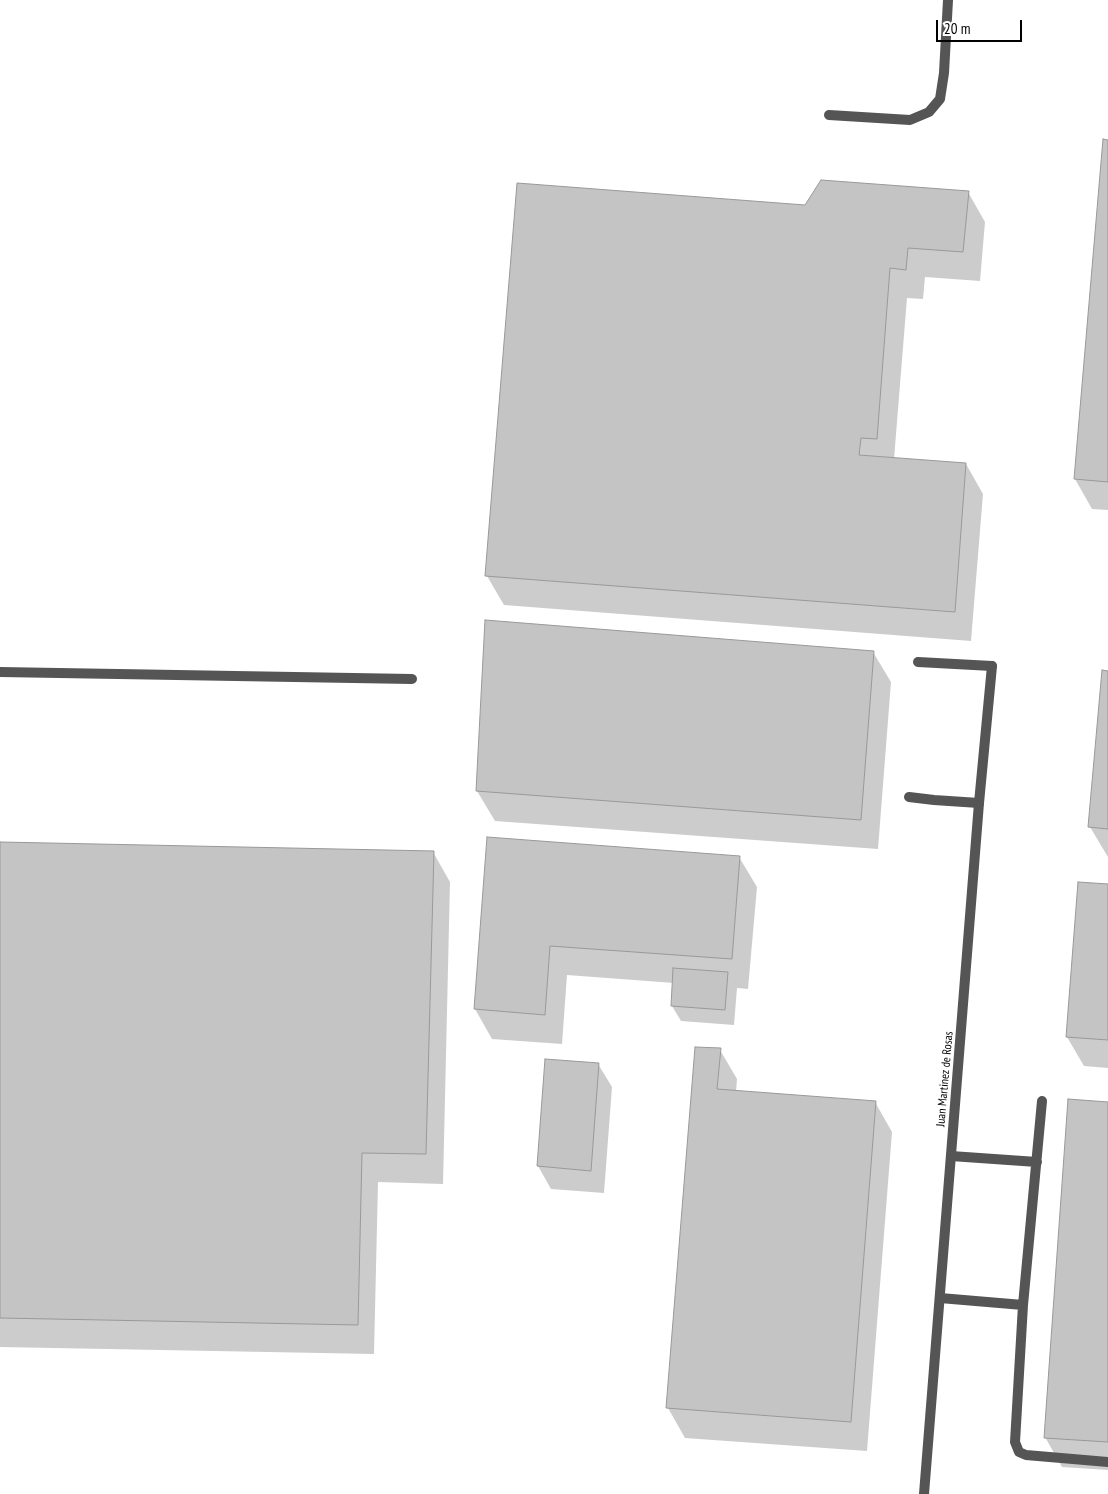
<!DOCTYPE html>
<html>
<head>
<meta charset="utf-8">
<style>
  body { margin:0 }
  #map { position:relative; width:1108px; height:1494px; overflow:hidden; background:#fff; font-family:"PT Sans Narrow",sans-serif }
  canvas { display:block }
  .scale { position:absolute; left:936px; top:20px; width:86px; height:22px; box-sizing:border-box; border:2px solid #000; border-top:0; padding-left:6px; font-size:15px; line-height:18px; white-space:nowrap; color:#000; -webkit-text-stroke:4px #fff; paint-order:stroke }
</style>
</head>
<body>
<div id="map">
<canvas width="1108" height="1494"></canvas>
<div class="scale">20 m</div>
</div>
<script>
const c = document.querySelector('canvas').getContext('2d');
c.lineJoin = 'round';
function fillPath(path, color) {
  c.fillStyle = color;
  c.fill(path, 'evenodd');
}
function toPath(rows) {
  const path = new Path2D();
  for (const r of rows) {
    path.moveTo(r[0], r[1]);
    for (let i = 2; i < r.length; i += 2) path.lineTo(r[i], r[i + 1]);
  }
  return path;
}
function trace(path, color, width, dash) {
  c.strokeStyle = color;
  c.lineWidth = width;
  c.lineCap = dash ? 'butt' : 'round';
  c.setLineDash(dash || []);
  c.stroke(path);
}
function drawText(font, color, halo, rows, align = 'center') {
  c.font = font + ' "PT Sans Narrow",sans-serif';
  c.lineWidth = 5;
  c.setLineDash([]);
  c.textBaseline = 'middle';
  c.strokeStyle = halo;
  c.fillStyle = color;
  for (const [text, x, y, turn = 0] of rows) {
    c.save();
    c.translate(x, y);
    c.rotate((+turn || 0) * Math.PI / 180);
    c.textAlign = isNaN(turn) ? turn : align;
    if (halo) c.strokeText(text, 0, 0);
    c.fillText(text, 0, 0);
    c.restore();
  }
}
fillPath(toPath([
  [1108,141,1108,510,1092,509,1075,479],
  [968,192,985,222,980,281,925,277,923,299,907,298,894,459,966,464,983,494,971,641,504,605,487,576,805,207],
  [873,652,891,682,878,849,495,821,477,791],
  [1108,672,1108,857,1090,827],
  [488,839,739,857,757,887,748,989,737,988,734,1025,681,1021,672,1006,674,983,567,975,562,1044,492,1039,475,1009],
  [0,843,433,852,450,882,443,1184,378,1182,374,1354,0,1347],
  [1108,885,1108,1068,1084,1066,1067,1037],
  [720,1050,737,1079,736,1092,875,1102,892,1132,867,1451,685,1438,668,1408],
  [546,1061,598,1064,612,1087,604,1193,551,1189,538,1166],
  [1108,1103,1108,1470,1062,1467,1045,1437]
]), '#0003');
const building = toPath([
  [1103,139,1108,140,1108,482,1074,479,1103,139],
  [821,180,969,191,963,252,908,248,906,270,890,268,877,439,861,438,859,455,966,463,955,612,485,576,517,183,805,205,821,180],
  [485,620,874,651,861,820,476,791,485,620],
  [1102,670,1108,671,1108,829,1088,827,1102,670],
  [487,837,740,856,732,959,550,946,545,1015,474,1009,487,837],
  [0,842,434,851,426,1154,362,1153,358,1325,0,1318,0,842],
  [1078,882,1108,884,1108,1040,1066,1037,1078,882],
  [673,968,728,972,725,1010,671,1006,673,968],
  [695,1047,721,1048,717,1089,876,1101,851,1422,666,1408,695,1047],
  [545,1059,599,1063,591,1171,537,1166,545,1059],
  [1068,1099,1108,1102,1108,1442,1044,1438,1068,1099]
]);
fillPath(building, '#c4c4c4');
trace(building, '#999', 1);
trace(toPath([
  [829,115,910,120,929,112,940,99,944,73,948,0],
  [918,662,992,666],
  [0,672,412,679],
  [909,797,934,800,979,803],
  [1042,1101,1023,1305,1015,1442,1019,1452,1026,1455,1108,1462],
  [951,1156,1037,1162],
  [940,1298,1023,1305]
]), '#555', 10);
trace(toPath([
  [924,1494,979,803,992,666]
]), '#555', 10);
drawText('12px', '#000', '#fff', [
  ["Juan Martinez de Rosas",945,1079,-85]
]);
</script>
</body>
</html>
